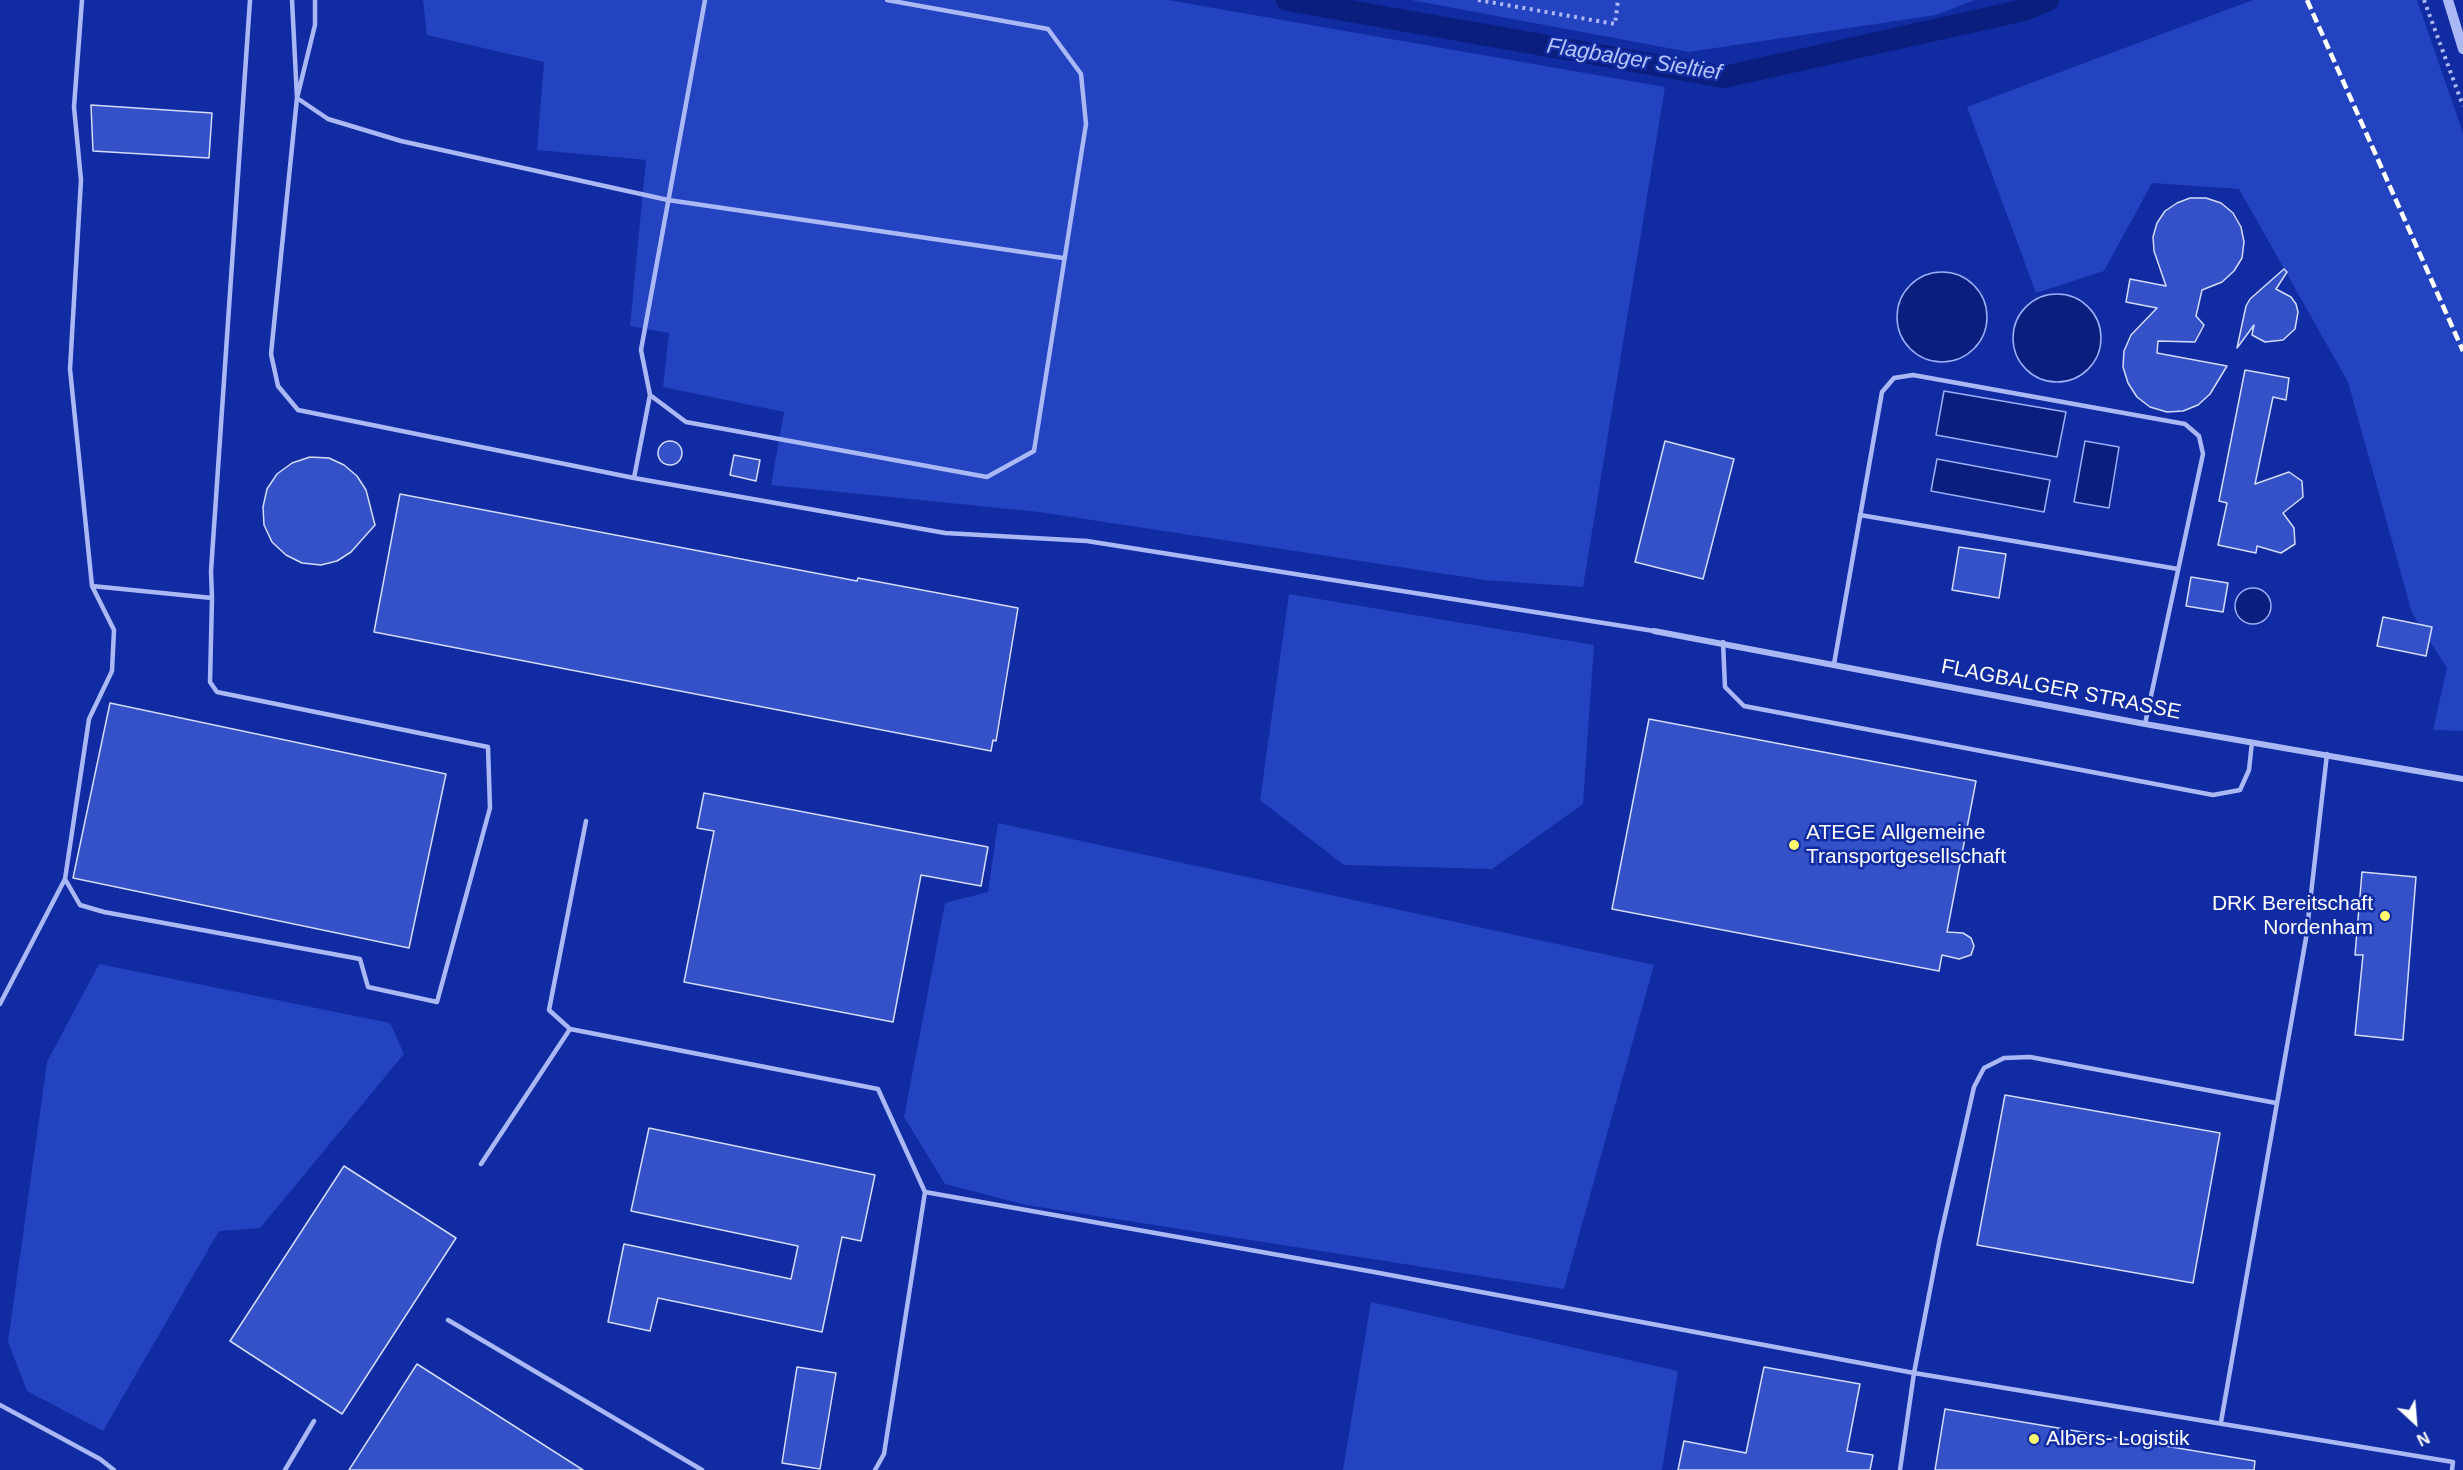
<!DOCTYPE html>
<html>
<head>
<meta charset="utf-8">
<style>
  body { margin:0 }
  #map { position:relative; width:2463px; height:1470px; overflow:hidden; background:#112ba2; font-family:Helvetica,sans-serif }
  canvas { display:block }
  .north { position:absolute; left:2385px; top:1392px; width:60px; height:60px; -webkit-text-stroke:4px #112ba2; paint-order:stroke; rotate:154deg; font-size:16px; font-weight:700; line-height:24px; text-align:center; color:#fff }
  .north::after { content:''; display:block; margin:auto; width:21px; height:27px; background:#fff; clip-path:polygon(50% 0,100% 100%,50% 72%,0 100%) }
</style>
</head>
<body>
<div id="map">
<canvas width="2463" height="1470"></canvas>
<div class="north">N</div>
</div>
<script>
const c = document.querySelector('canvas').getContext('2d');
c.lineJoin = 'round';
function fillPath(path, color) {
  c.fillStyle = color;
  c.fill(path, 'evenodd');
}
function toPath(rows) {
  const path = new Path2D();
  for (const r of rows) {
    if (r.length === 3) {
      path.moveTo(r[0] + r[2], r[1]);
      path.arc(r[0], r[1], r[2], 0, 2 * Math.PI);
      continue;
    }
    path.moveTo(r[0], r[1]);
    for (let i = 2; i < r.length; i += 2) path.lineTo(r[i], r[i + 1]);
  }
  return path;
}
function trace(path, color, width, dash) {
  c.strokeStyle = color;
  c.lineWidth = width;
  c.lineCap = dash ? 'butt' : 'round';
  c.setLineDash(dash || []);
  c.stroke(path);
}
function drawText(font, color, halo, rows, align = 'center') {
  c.font = font + ' Helvetica,sans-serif';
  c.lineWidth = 5;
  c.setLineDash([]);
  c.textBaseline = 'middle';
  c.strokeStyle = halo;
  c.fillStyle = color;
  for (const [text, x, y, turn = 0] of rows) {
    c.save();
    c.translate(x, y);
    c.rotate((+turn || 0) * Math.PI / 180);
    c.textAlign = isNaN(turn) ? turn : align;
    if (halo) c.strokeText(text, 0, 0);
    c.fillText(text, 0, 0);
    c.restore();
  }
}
fillPath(toPath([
  [423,0,1168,0,1665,87,1583,587,1485,580,1039,512,771,485,784,412,663,387,669,333,630,326,646,160,537,150,544,62,427,35],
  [1411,0,1975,0,1936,15,1689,52],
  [2253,0,2417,0,2463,133,2463,731,2433,730,2447,668,2412,613,2348,382,2239,189,2152,183,2104,271,2036,293,1967,107],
  [1289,594,1594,645,1583,804,1492,869,1344,865,1260,800],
  [998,823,1654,965,1564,1289,1026,1205,945,1184,904,1117,945,903,988,892],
  [99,964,390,1023,404,1054,260,1228,219,1231,103,1431,27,1391,8,1342,47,1062],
  [1371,1302,1678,1371,1662,1470,1343,1470]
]), '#2343c0');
const water = toPath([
  [1942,317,45],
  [2057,338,44],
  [1944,391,2066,412,2057,457,1936,435,1944,391],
  [2085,441,2119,447,2109,508,2074,502,2085,441],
  [1937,459,2050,480,2044,512,1931,491,1937,459],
  [2253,606,18]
]);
fillPath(water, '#0a1e7d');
trace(water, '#9caff8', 1.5);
trace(toPath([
  [1287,0,1724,77,2024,10,2048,0]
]), '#0a1e7d', 22);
const building = toPath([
  [91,105,212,113,209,158,93,151,91,105],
  [2190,198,2206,198,2221,203,2233,213,2241,227,2244,242,2242,258,2234,271,2222,282,2202,290,2196,316,2204,325,2195,342,2158,341,2157,353,2227,366,2210,394,2198,405,2183,411,2167,412,2150,407,2137,397,2128,383,2123,367,2124,351,2131,335,2157,308,2126,302,2130,279,2166,286,2154,251,2153,237,2157,223,2165,211,2177,203,2190,198],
  [2284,269,2287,272,2276,289,2291,297,2296,304,2298,312,2295,329,2283,340,2265,342,2252,335,2254,325,2237,348,2246,306,2250,299,2284,269],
  [2245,370,2289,378,2286,400,2273,397,2255,484,2289,472,2302,481,2303,497,2283,513,2294,528,2295,544,2281,553,2257,546,2256,553,2218,545,2227,503,2219,501,2245,370],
  [1665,441,1734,459,1703,579,1635,562,1665,441],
  [670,453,12],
  [734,455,760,460,756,481,730,475,734,455],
  [310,457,329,458,344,465,357,476,366,490,375,525,351,552,337,561,321,565,302,563,286,555,272,542,264,525,263,507,267,489,277,474,292,463,310,457],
  [400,494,857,581,858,578,1018,608,996,741,993,740,991,751,374,632,400,494],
  [1959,547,2006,554,1999,598,1952,590,1959,547],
  [2191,577,2228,583,2223,612,2186,606,2191,577],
  [2383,617,2432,627,2426,656,2377,646,2383,617],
  [110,703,446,774,409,948,73,878,110,703],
  [1649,719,1976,781,1947,932,1963,933,1971,938,1974,946,1971,955,1959,959,1942,955,1939,971,1612,909,1649,719],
  [704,793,988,847,981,886,921,875,893,1022,684,982,714,831,697,828,704,793],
  [2362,872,2416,877,2403,1040,2355,1035,2363,955,2355,955,2362,872],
  [2005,1095,2220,1133,2193,1283,1977,1245,2005,1095],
  [649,1128,875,1175,861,1241,842,1237,822,1332,658,1298,650,1331,608,1322,624,1244,791,1279,798,1246,631,1211,649,1128],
  [344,1166,456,1238,342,1414,230,1341,344,1166],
  [417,1364,583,1470,349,1470,417,1364],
  [797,1367,836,1373,820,1469,782,1463,797,1367],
  [1764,1367,1860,1384,1847,1451,1873,1455,1870,1470,1678,1470,1684,1441,1746,1453,1764,1367],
  [1945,1409,2255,1461,2254,1470,1935,1470,1945,1409]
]);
fillPath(building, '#3551c7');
trace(building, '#d3dcfe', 1.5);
trace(toPath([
  [1478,0,1615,24,1618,0],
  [2424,0,2463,106]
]), '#aab9f5', 4, [3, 4.5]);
trace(toPath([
  [82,0,74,107,81,180,70,369,92,586,114,630,112,671,89,719,65,879,80,905,104,912,360,959,368,987,437,1002,490,808,488,747,217,692,210,682,212,598],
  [292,0,297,98,271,354,278,386,298,410,634,478,945,533,1087,541,1654,631],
  [315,0,315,25,297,98,328,119,401,141,668,200,1063,258],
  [705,0,641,350,650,395,686,422,987,477,1034,451,1086,124,1081,74,1048,29,887,0],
  [634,478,650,395],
  [1860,515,2178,569],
  [92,586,212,598,211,571,250,0],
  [1723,642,1725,687,1744,706,2213,795,2240,790,2249,770,2252,742],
  [1834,664,1882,392,1894,378,1913,375,2185,424,2199,436,2203,454,2145,724],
  [586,821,549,1010,570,1029,878,1089,925,1192,1374,1272,1914,1373,2453,1462,2452,1470],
  [0,1004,65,879],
  [481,1164,570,1029],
  [448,1320,702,1470],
  [0,1405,100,1459,114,1470],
  [2221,1422,2306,938,2327,754],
  [285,1470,314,1421],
  [875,1470,884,1454,925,1192],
  [1900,1470,1914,1373,1940,1238,1974,1087,1984,1068,2004,1058,2030,1057,2276,1103]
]), '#aab9f5', 4.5);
trace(toPath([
  [1654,631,2145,724,2463,779]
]), '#aab9f5', 6);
trace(toPath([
  [2448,0,2463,49]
]), '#aab9f5', 10);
trace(toPath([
  [2307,0,2463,351]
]), '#fff', 4.5, [10, 4.5]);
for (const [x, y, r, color] of [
  [1794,845,6,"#fffa6e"],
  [2385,916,6,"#fffa6e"],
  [2034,1439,6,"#fffa6e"]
]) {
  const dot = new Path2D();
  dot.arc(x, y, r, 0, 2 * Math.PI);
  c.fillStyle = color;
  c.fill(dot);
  trace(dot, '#112ba2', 2);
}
drawText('21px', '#fff', '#112ba2', [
  ["FLAGBALGER STRASSE",2061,690,11]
]);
drawText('21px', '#fff', '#112ba2', [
  ["ATEGE Allgemeine",1806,833],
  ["Transportgesellschaft",1806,857],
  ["DRK Bereitschaft",2373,904,"right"],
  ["Nordenham",2373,928,"right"],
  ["Albers- Logistik",2046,1439]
], 'left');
drawText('italic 22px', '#b7c5fb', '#112ba2', [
  ["Flagbalger Sieltief",1634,60,9]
]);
</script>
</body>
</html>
